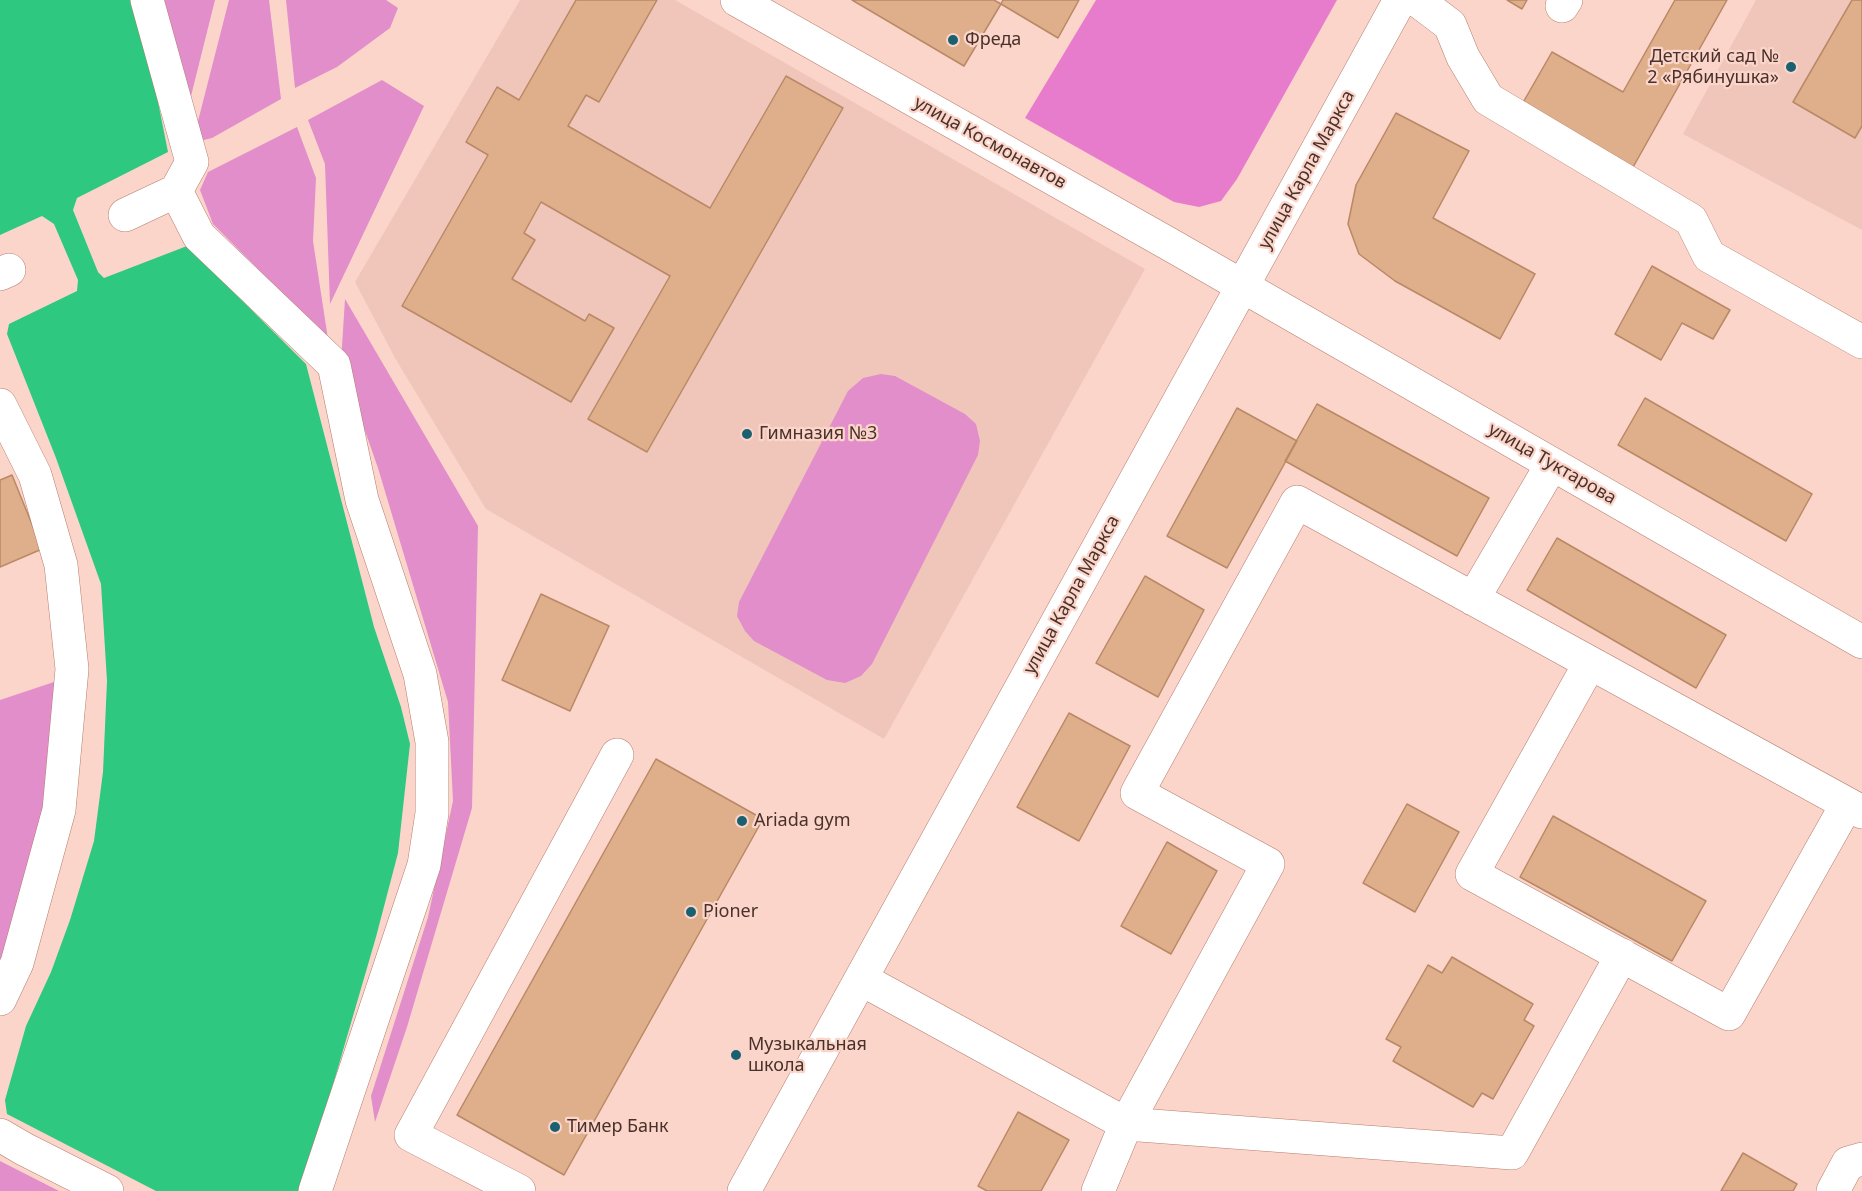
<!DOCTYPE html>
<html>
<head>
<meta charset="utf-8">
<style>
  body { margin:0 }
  canvas { display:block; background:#fbd5ca }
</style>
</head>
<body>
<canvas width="1862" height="1191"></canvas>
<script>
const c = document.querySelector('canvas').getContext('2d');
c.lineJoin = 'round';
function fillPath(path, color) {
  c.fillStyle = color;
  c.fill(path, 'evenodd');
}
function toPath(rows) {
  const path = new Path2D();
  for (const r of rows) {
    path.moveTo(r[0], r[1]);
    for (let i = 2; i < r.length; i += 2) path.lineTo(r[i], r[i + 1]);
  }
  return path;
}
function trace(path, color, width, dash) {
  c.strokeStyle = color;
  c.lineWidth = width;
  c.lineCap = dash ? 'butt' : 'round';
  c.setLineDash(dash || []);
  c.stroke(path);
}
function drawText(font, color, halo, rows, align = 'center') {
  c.font = font + ' "Noto Sans",sans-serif';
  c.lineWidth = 4.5;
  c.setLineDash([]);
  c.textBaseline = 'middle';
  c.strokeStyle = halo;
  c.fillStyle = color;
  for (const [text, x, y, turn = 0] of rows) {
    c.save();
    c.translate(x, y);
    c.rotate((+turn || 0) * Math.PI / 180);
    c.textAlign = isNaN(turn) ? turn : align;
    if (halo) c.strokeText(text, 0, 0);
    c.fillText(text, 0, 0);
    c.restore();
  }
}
fillPath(toPath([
  [520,0,675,0,1145,269,884,739,486,509,395,358,355,282],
  [1756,0,1862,0,1862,230,1683,134]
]), '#f0c6ba');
fillPath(toPath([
  [156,0,215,0,187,112],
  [229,0,269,0,281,99,212,138,204,140,197,134,197,125],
  [286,0,386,0,398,8,390,28,337,67,295,88],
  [382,80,424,106,330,304,325,164,308,120],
  [297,127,316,178,313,241,328,339,213,224,200,190,208,172],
  [345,299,478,526,472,808,407,1027,375,1122,371,1096,428,917,453,801,448,702,378,468,341,362],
  [881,374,895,376,965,414,976,424,980,441,978,455,872,664,861,676,845,683,827,680,754,641,745,631,737,616,739,602,848,391,863,378],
  [57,681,50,807,0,975,0,700],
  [0,1161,59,1191,0,1191]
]), '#e18ecb');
fillPath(toPath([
  [1096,0,1337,0,1237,179,1221,201,1199,207,1174,202,1025,118]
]), '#e77ccd');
fillPath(toPath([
  [0,0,133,0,155,87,168,152,77,198,73,210,98,272,104,278,187,246,306,364,374,627,401,707,410,744,398,853,376,937,321,1126,298,1191,156,1191,7,1114,5,1100,26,1026,51,972,70,920,94,841,103,772,107,681,101,584,56,458,7,334,9,324,77,291,78,280,54,224,42,216,0,235]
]), '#2ec880');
const building = toPath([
  [576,0,657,0,599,102,586,95,568,126,710,208,786,76,843,108,647,452,588,419,670,276,541,202,524,233,535,240,512,279,585,321,589,314,614,328,571,402,402,306,488,155,466,142,497,87,519,100,576,0],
  [852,0,994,0,1001,4,964,66,852,0],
  [1003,0,1079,0,1058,38,1001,4,1003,0],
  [1507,0,1527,0,1522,9,1507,0],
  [1675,0,1727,0,1632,169,1521,106,1552,52,1623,92,1675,0],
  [1852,0,1862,0,1862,126,1855,138,1793,102,1852,0],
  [1396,113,1469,151,1433,218,1535,274,1500,339,1395,281,1359,254,1348,224,1356,185,1396,113],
  [1652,266,1730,310,1713,339,1682,323,1661,360,1615,334,1652,266],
  [1645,398,1812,494,1786,541,1618,445,1645,398],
  [1317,404,1489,498,1457,556,1285,461,1317,404],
  [1237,408,1297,441,1227,568,1167,536,1237,408],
  [12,475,42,549,0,567,0,480,12,475],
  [1557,538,1726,635,1696,688,1527,590,1557,538],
  [1145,576,1204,610,1158,697,1096,663,1145,576],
  [541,594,609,626,570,711,502,680,541,594],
  [1069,713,1130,746,1079,841,1017,807,1069,713],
  [656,759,763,819,564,1175,457,1115,656,759],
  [1407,804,1459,832,1415,912,1363,883,1407,804],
  [1553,816,1706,901,1672,961,1520,877,1553,816],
  [1167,842,1217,871,1171,954,1121,926,1167,842],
  [1452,957,1533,1004,1524,1020,1534,1026,1493,1099,1482,1093,1473,1107,1393,1061,1401,1047,1386,1039,1428,965,1442,973,1452,957],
  [1018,1112,1069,1140,1041,1191,987,1191,978,1186,1018,1112],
  [1743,1153,1797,1184,1793,1191,1721,1191,1743,1153]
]);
fillPath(building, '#dfae8a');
trace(building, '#b98967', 1.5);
const minor = toPath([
  [147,0,192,162,176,191,199,236,334,365,362,500,420,674,432,742,432,813,424,865,315,1191],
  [737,0,1176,248,1862,642],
  [1417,0,1450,25,1463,57,1488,99,1691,220,1709,256,1862,342],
  [1562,6,1566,0],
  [125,215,176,191],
  [0,274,9,270],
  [0,405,35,475,61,565,72,669,59,810,17,963,0,999],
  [1473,599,1552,464],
  [1590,663,1472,874,1729,1014,1847,804],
  [861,979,1126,1124,1512,1153,1622,955],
  [0,1135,24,1149,107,1191],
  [519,1191,411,1135,617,755],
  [744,1191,1400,0],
  [1098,1191,1126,1124,1268,864,1137,793,1297,502,1862,812],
  [1833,1191,1848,1163,1862,1159]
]);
trace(minor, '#b67d6d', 34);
trace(minor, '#fff', 33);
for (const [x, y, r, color] of [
  [953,40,6,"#196071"],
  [1791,67,6,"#196071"],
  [747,434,6,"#196071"],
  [742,821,6,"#196071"],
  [691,912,6,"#196071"],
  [736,1055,6,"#196071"],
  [555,1127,6,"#196071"]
]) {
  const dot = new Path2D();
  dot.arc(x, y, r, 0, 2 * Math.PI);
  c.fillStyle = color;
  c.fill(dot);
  trace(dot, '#fbd5ca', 2);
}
drawText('18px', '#49312a', '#fbd5ca', [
  ["Фреда",965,40],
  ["Детский сад №",1779,57,"right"],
  ["2 «Рябинушка»",1779,78,"right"],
  ["Гимназия №3",759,434],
  ["Ariada gym",754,821],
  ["Pioner",703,912],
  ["Музыкальная",748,1045],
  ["школа",748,1066],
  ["Тимер Банк",567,1127]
], 'left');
drawText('18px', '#49312a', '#fbd5ca', [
  ["улица Космонавтов",990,143,29],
  ["улица Карла Маркса",1307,170,-61],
  ["улица Туктарова",1552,464,30],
  ["улица Карла Маркса",1072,595,-61]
]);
</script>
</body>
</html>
